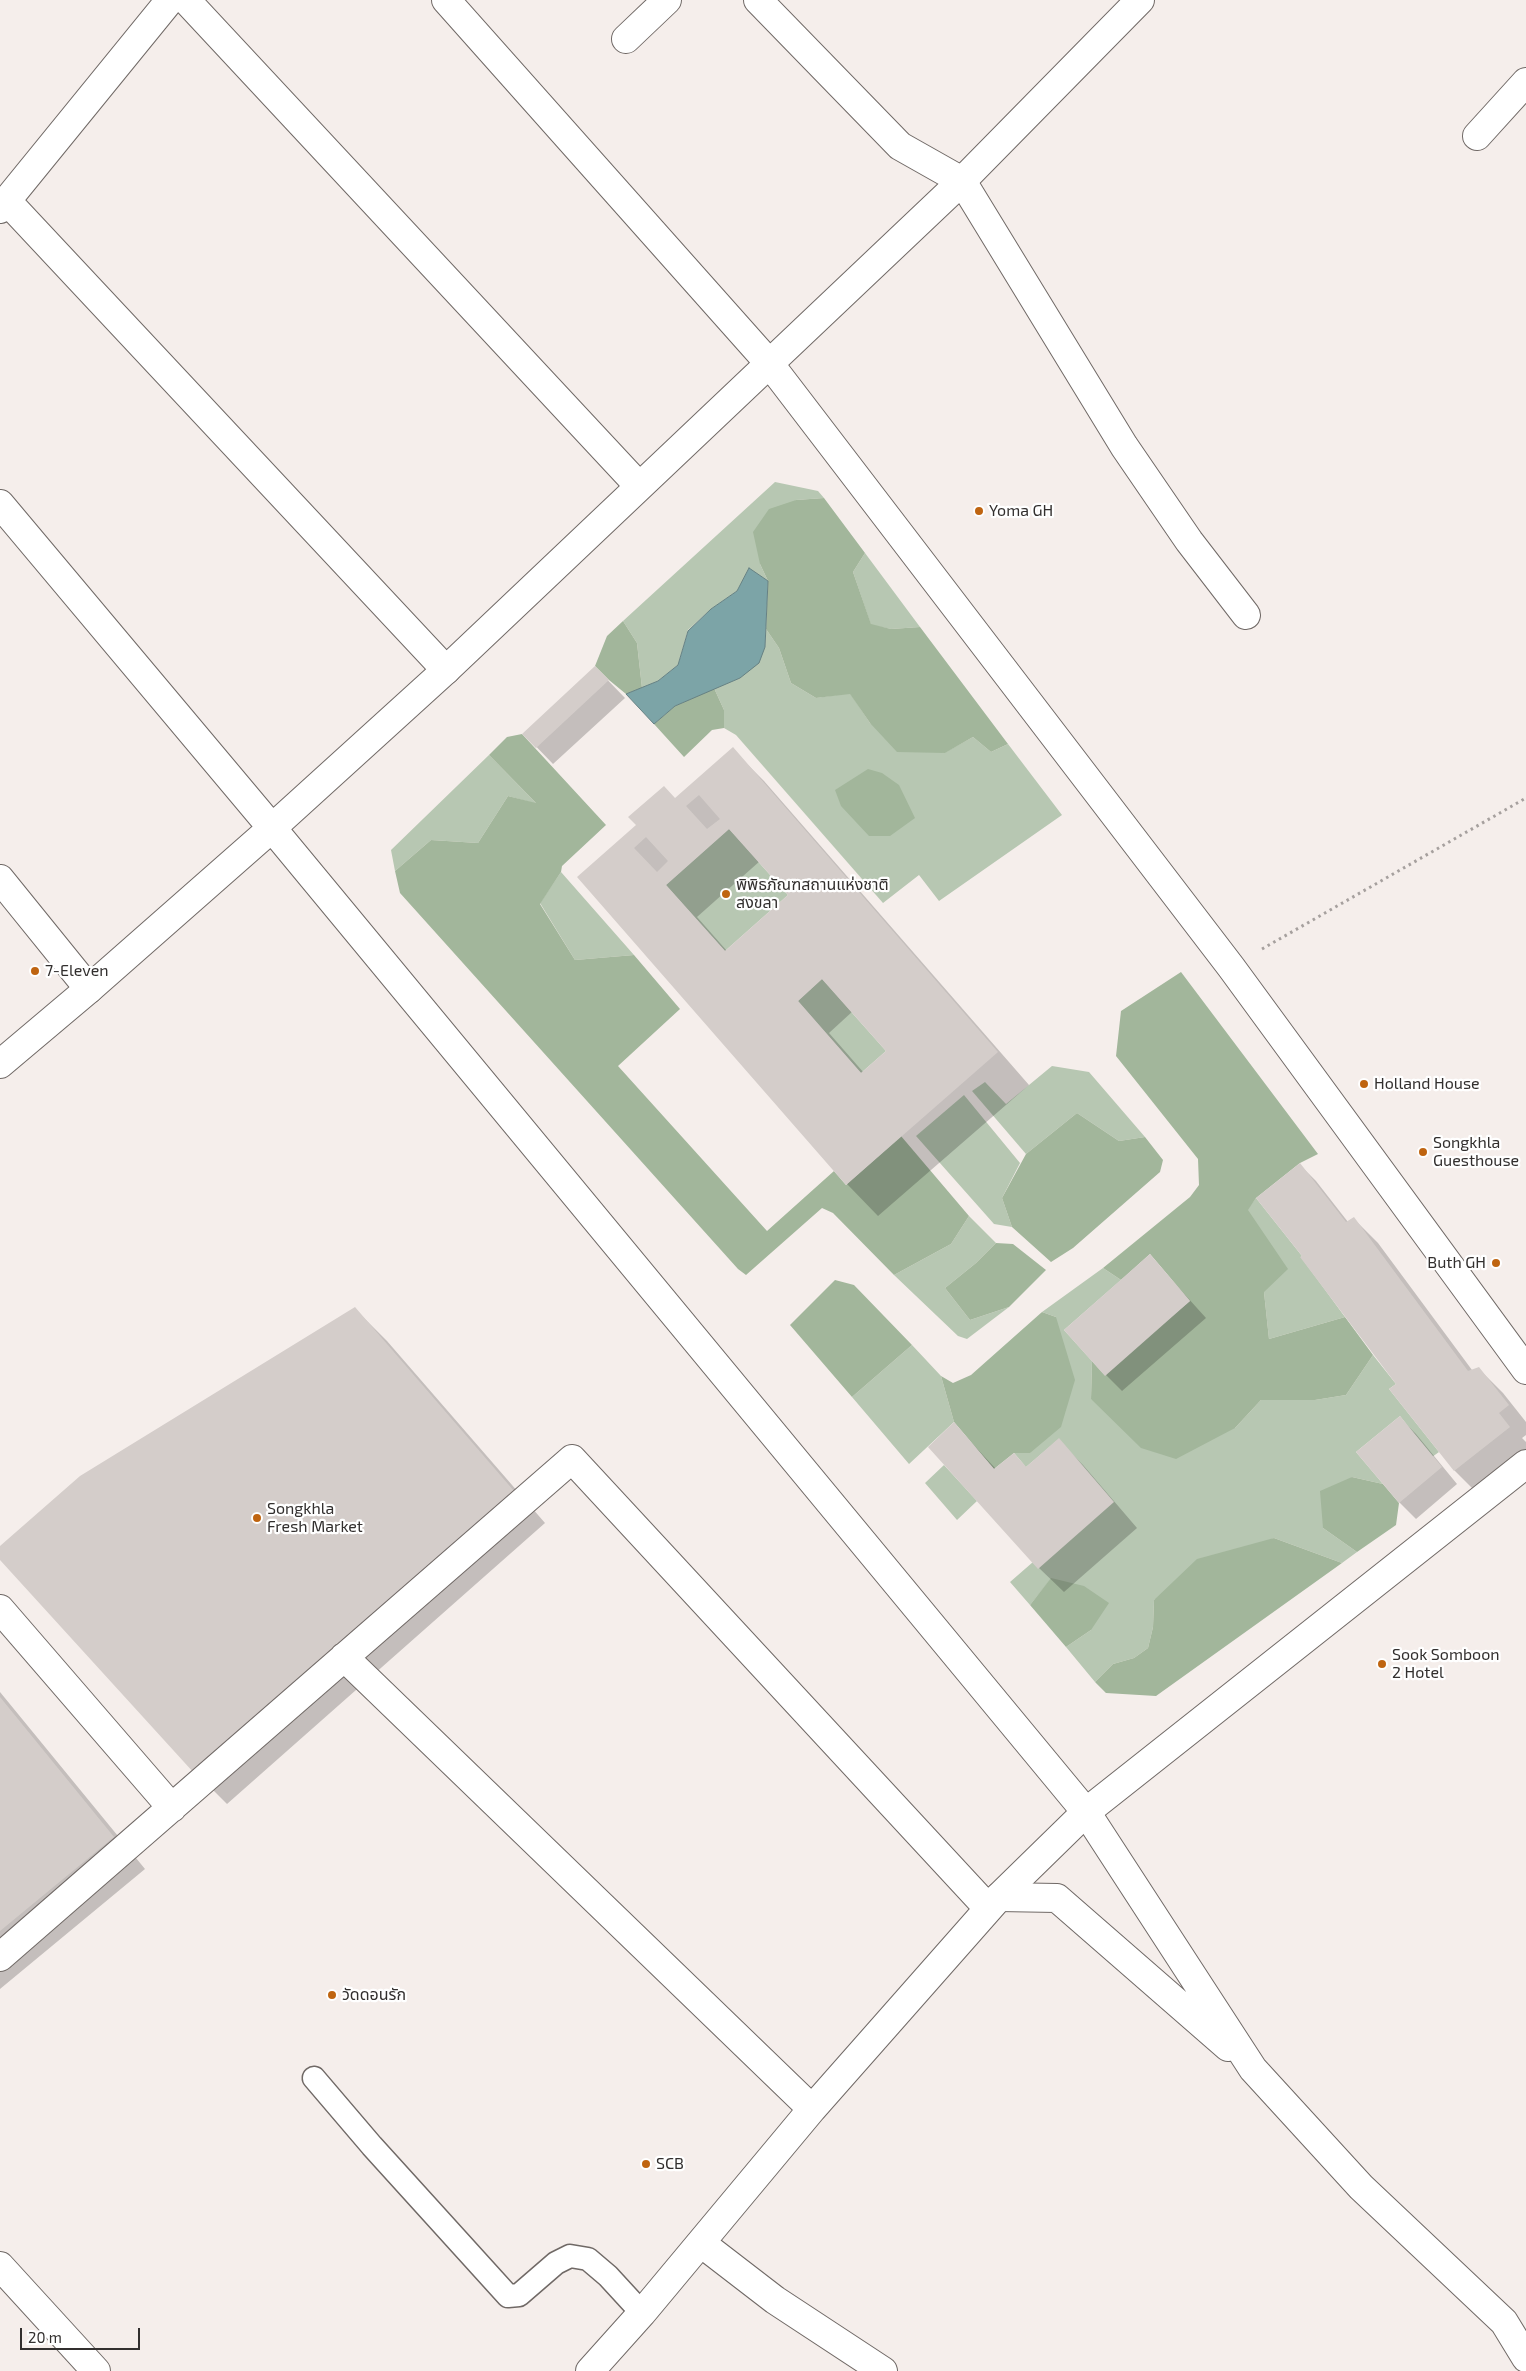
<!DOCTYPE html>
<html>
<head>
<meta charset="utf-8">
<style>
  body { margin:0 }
  #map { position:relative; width:1526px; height:2371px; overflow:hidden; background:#f5eeeb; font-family:"Exo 2",sans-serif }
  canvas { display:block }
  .scale { position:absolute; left:20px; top:2328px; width:120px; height:22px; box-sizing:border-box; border:2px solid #322f2e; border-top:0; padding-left:6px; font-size:15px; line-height:18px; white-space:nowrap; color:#322f2e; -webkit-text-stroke:4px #fff; paint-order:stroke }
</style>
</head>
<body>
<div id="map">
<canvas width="1526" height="2371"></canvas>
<div class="scale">20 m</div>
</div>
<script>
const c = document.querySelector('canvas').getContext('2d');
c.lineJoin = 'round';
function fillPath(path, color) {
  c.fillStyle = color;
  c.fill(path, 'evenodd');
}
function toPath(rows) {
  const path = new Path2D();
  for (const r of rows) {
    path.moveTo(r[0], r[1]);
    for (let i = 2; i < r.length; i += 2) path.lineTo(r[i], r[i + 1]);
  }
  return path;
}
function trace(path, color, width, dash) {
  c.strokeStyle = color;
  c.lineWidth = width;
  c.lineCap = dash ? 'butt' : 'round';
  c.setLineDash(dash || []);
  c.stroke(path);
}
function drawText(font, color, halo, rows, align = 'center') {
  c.font = font + ' "Exo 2","Noto Sans Thai",sans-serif';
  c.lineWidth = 4.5;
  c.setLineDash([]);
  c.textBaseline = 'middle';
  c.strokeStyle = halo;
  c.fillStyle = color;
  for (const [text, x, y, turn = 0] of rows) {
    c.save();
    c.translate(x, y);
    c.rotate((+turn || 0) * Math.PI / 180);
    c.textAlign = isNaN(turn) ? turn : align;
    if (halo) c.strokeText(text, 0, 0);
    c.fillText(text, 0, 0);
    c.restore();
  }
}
fillPath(toPath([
  [775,482,818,491,824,498,796,500,760,564,768,581,749,569,737,591,711,609,688,630,678,665,658,681,642,688,637,643,623,621],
  [865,553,920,627,891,629,871,625,853,572],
  [766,629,779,648,791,683,816,698,850,693,870,723,944,753,973,737,991,752,1008,744,1062,815,939,901,919,875,883,903,736,735,724,728,724,710,714,688,740,678,765,647],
  [489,755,537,804,508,796,478,843,431,840,395,871,391,850],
  [729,829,788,895,725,951,666,885],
  [561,872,634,955,575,960,540,903],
  [822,979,886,1051,861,1073,798,1001],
  [1052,1066,1089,1072,1145,1137,1119,1141,1077,1113,1026,1154,972,1091,985,1082,1006,1104],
  [964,1095,1020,1163,1002,1198,1012,1227,994,1224,916,1136],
  [1256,1198,1302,1256,1301,1257,1345,1317,1269,1339,1264,1292,1247,1210],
  [969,1216,996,1243,976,1263,945,1288,970,1320,1009,1307,967,1339,958,1336,894,1275,951,1244],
  [1103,1268,1121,1280,1064,1330,1092,1361,1091,1399,1235,1428,1261,1400,1315,1400,1346,1395,1373,1355,1396,1384,1389,1389,1439,1452,1432,1457,1400,1416,1356,1452,1383,1484,1352,1477,1323,1528,1357,1552,1342,1563,1274,1538,1154,1600,1153,1627,1148,1648,1134,1658,1113,1664,1095,1682,1066,1647,1091,1630,1051,1579,1030,1605,1010,1582,1033,1562,1059,1439,1026,1467,1014,1453,1030,1453,1056,1317,1042,1312],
  [912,1345,941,1376,954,1422,909,1464,852,1397],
  [944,1465,977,1501,957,1520,925,1483]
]), '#b7c7b2');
fillPath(toPath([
  [824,498,865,553,853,572,871,624,891,629,920,627,1008,744,991,752,973,737,945,753,897,752,870,723,850,694,816,698,791,683,779,648,766,629,768,581,760,564,753,532,769,509,796,500],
  [623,621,637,643,642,688,626,694,609,680,595,666,607,636],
  [714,688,724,710,724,728,712,730,684,757,654,724,675,706],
  [522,734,606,825,562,866,561,872,540,904,575,960,634,955,680,1009,618,1066,767,1231,834,1171,846,1185,901,1136,969,1216,951,1244,894,1275,833,1213,822,1208,746,1275,738,1269,400,893,395,871,431,840,478,843,508,796,536,803,489,755,507,737],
  [868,769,882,773,899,785,915,818,890,836,869,836,841,806,835,790],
  [1181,972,1318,1154,1300,1163,1256,1198,1248,1210,1288,1269,1264,1292,1269,1339,1345,1317,1373,1355,1346,1395,1315,1400,1261,1400,1235,1428,1176,1459,1141,1448,1091,1399,1092,1361,1103,1373,1190,1301,1150,1254,1121,1280,1103,1268,1190,1197,1199,1185,1198,1159,1116,1056,1121,1011],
  [1077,1113,1119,1141,1145,1137,1163,1160,1160,1172,1073,1248,1051,1262,1012,1227,1002,1198,1026,1154],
  [996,1243,1013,1244,1046,1270,1009,1307,970,1320,945,1288,976,1263],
  [835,1280,854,1285,912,1345,852,1397,790,1325],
  [1042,1312,1056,1317,1075,1380,1061,1427,1030,1453,1014,1453,994,1469,954,1422,941,1376,953,1383,971,1375],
  [1352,1477,1383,1484,1399,1503,1396,1525,1357,1552,1323,1528,1320,1491],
  [1274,1538,1342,1563,1156,1696,1106,1693,1095,1682,1113,1664,1134,1658,1148,1648,1153,1627,1154,1600,1197,1559],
  [1051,1578,1084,1586,1109,1603,1091,1630,1066,1647,1030,1605]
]), '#a2b69b');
const water = toPath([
  [749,568,768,581,765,647,759,663,740,678,675,706,654,724,626,694,658,681,678,665,688,631,711,609,737,591,749,568]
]);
fillPath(water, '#7ca4a7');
trace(water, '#668183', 1);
fillPath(toPath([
  [595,667,625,698,553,764,524,734],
  [732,749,764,781,1029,1085,878,1216,847,1184,579,877,676,799],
  [760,861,790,895,727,951,697,917],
  [853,1011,888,1051,864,1073,829,1033],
  [1300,1165,1316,1181,1348,1222,1353,1218,1378,1243,1472,1370,1479,1369,1503,1393,1526,1422,1526,1435,1522,1438,1526,1442,1526,1458,1479,1495,1455,1471,1391,1389,1397,1384],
  [1150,1256,1206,1318,1122,1391,1106,1375],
  [355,1309,387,1341,545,1523,227,1804,195,1772,0,1558,0,1548],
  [1400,1418,1416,1434,1457,1484,1416,1519,1399,1502],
  [954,1424,996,1469,1014,1455,1027,1468,1058,1440,1083,1465,1137,1528,1064,1592,1039,1568],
  [0,1692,145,1869,0,1989]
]), '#0003');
fillPath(toPath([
  [595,666,609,680,536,748,522,734],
  [733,747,998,1052,846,1185,577,877,636,825,628,817,664,786,675,798],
  [699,795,720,819,707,829,686,806],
  [729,829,788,895,725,951,666,885],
  [646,837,668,861,657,872,634,848],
  [822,979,886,1051,861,1073,798,1001],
  [1300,1163,1346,1222,1354,1217,1468,1371,1479,1367,1509,1405,1499,1413,1510,1427,1454,1471,1389,1389,1396,1384,1300,1257,1302,1256,1256,1198],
  [1150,1254,1190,1301,1105,1376,1064,1330],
  [355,1307,514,1491,194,1773,0,1560,0,1546,80,1476],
  [1400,1416,1442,1467,1399,1503,1356,1452],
  [954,1422,994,1469,1014,1453,1026,1467,1059,1438,1114,1502,1038,1569,928,1447],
  [0,1697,114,1837,0,1931]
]), '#d4cdca');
const lane = toPath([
  [314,2078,372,2146,508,2296,519,2295,556,2263,570,2256,588,2259,608,2276,642,2313]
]);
const street = toPath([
  [186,0,639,486],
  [446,0,769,363,1231,967,1526,1370],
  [758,0,900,146,962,181,1124,446,1189,541,1246,615],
  [626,39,667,0],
  [1477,136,1526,82],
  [7,201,446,670],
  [0,209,170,0],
  [0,879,89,989],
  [0,1609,172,1808],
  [344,1657,812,2109],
  [0,1957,572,1459,988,1908],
  [701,2243,775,2300,883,2371],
  [0,2266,96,2371],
  [590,2371,642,2313,812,2109,999,1897,1086,1812,1526,1464]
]);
const secondary = toPath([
  [0,504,272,828,1086,1812,1253,2069,1361,2187,1504,2322,1526,2358],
  [0,1064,89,989,272,828,446,670,962,181,1140,0],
  [999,1897,1057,1898,1228,2047]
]);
trace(lane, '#706966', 25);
trace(street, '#706966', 30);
trace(secondary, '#706966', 30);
trace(toPath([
  [1262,949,1526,798]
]), '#a6a09e', 3, [2.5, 4]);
trace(lane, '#fff', 22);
trace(street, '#fff', 28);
trace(secondary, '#fff', 28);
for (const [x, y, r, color] of [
  [979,511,5,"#bf6410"],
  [726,894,5,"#bf6410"],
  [35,971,5,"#bf6410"],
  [1364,1084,5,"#bf6410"],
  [1423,1152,5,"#bf6410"],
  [1496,1263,5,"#bf6410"],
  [257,1518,5,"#bf6410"],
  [1382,1664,5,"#bf6410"],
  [332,1995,5,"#bf6410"],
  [646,2164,5,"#bf6410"]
]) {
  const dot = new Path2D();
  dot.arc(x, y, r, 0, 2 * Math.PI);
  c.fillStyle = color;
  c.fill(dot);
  trace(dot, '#fff', 2);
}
drawText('16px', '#322f2e', '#fff', [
  ["Yoma GH",989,511],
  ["พิพิธภัณฑสถานแห่งชาติ",736,885],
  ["สงขลา",736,903],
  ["7-Eleven",45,971],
  ["Holland House",1374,1084],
  ["Songkhla",1433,1143],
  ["Guesthouse",1433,1161],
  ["Buth GH",1486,1263,"right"],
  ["Songkhla",267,1509],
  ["Fresh Market",267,1527],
  ["Sook Somboon",1392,1655],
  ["2 Hotel",1392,1673],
  ["วัดดอนรัก",342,1995],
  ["SCB",656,2164]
], 'left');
</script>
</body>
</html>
